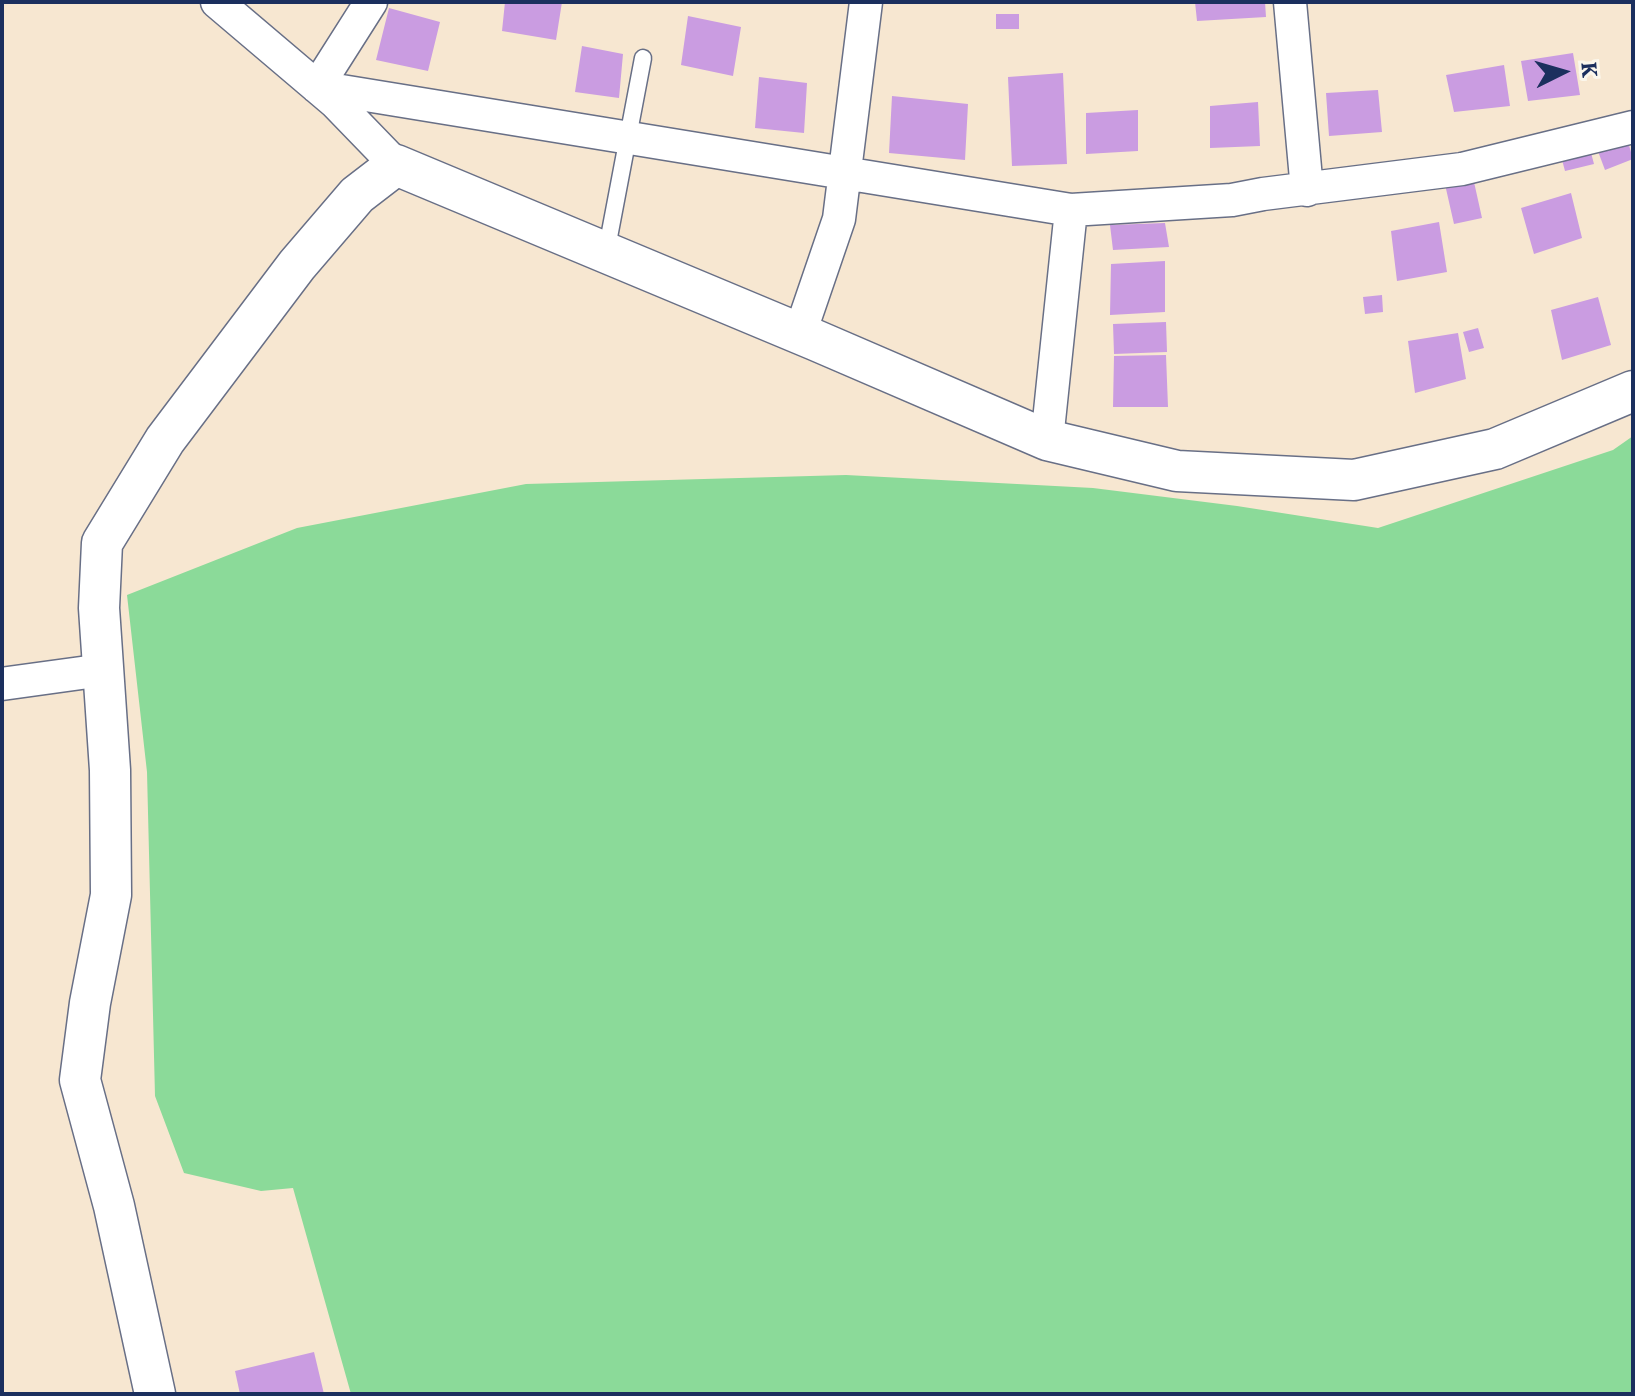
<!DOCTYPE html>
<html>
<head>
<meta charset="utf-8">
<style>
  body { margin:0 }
  #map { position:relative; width:1635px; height:1396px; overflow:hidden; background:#f7e7d1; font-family:Vollkorn,serif }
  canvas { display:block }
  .frame { position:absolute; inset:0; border:4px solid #1b2f5e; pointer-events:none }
  .north { position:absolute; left:1523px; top:32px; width:80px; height:80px; -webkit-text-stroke:6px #fbf7ec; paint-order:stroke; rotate:85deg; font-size:22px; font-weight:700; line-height:32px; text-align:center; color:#1b2f5e }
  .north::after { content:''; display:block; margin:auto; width:28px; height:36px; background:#1b2f5e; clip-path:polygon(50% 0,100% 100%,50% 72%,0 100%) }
</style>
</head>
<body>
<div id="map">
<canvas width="1635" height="1396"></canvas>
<div class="frame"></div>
<div class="north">K</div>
</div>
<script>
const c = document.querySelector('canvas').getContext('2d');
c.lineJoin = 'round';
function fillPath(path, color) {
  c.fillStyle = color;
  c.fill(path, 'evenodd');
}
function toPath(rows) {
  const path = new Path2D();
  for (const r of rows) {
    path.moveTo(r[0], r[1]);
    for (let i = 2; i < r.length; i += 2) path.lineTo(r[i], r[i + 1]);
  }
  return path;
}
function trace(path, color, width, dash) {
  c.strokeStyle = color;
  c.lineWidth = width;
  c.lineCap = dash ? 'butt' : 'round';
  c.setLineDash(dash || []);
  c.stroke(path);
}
fillPath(toPath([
  [1633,436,1633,1394,351,1394,293,1188,261,1191,184,1173,155,1096,147,772,127,595,297,528,526,484,846,475,1093,488,1237,506,1378,528,1613,450]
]), '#8bda99');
fillPath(toPath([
  [505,2,562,2,556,40,502,31],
  [1195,2,1265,2,1266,17,1197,21],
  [389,8,440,22,428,71,376,60],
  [996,14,1019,14,1019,29,996,29],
  [688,16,741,27,733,76,681,65],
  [582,46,623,54,619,98,575,92],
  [1573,53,1580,95,1528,101,1521,61],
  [1504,65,1510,106,1454,112,1446,75],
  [1063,73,1067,164,1012,166,1008,77],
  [759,77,807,83,804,133,755,128],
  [1378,90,1382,132,1329,136,1326,93],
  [892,96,968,104,965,160,889,153],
  [1258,102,1260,146,1210,148,1210,106],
  [1138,110,1138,151,1086,154,1086,113],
  [1626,135,1633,159,1605,170,1596,146],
  [1590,149,1594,164,1565,171,1561,156],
  [1472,173,1482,218,1454,224,1444,180],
  [1571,193,1582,238,1534,254,1521,208],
  [1439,222,1447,272,1397,281,1391,231],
  [1165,223,1169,247,1113,250,1110,225],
  [1165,261,1165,312,1110,315,1111,264],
  [1382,295,1383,312,1365,314,1363,297],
  [1598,297,1611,345,1562,360,1551,310],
  [1166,322,1167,352,1114,354,1113,324],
  [1478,328,1484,348,1469,352,1463,332],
  [1458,333,1466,379,1415,393,1408,341],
  [1166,355,1168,407,1113,407,1114,356],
  [314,1352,324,1394,240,1394,235,1371]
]), '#ca9ce1');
const service = toPath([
  [606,253,643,58]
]);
const minor = toPath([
  [217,2,336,103,396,165],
  [371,2,317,87,1071,210,1232,200,1263,194,1462,169,1633,127],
  [1290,2,1307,190],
  [800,333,839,219,866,2],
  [1047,440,1071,210],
  [2,684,103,670]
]);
const tertiary = toPath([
  [155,1394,114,1206,80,1080,90,1003,111,895,110,770,99,608,102,543,165,440,297,265,357,195,396,165,815,340,1047,440,1177,471,1354,480,1495,449,1633,391]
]);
trace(service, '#686f86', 19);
trace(minor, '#686f86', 35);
trace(tertiary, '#686f86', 43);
trace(service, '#fff', 16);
trace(minor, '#fff', 32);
trace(tertiary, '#fff', 40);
</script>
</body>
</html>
